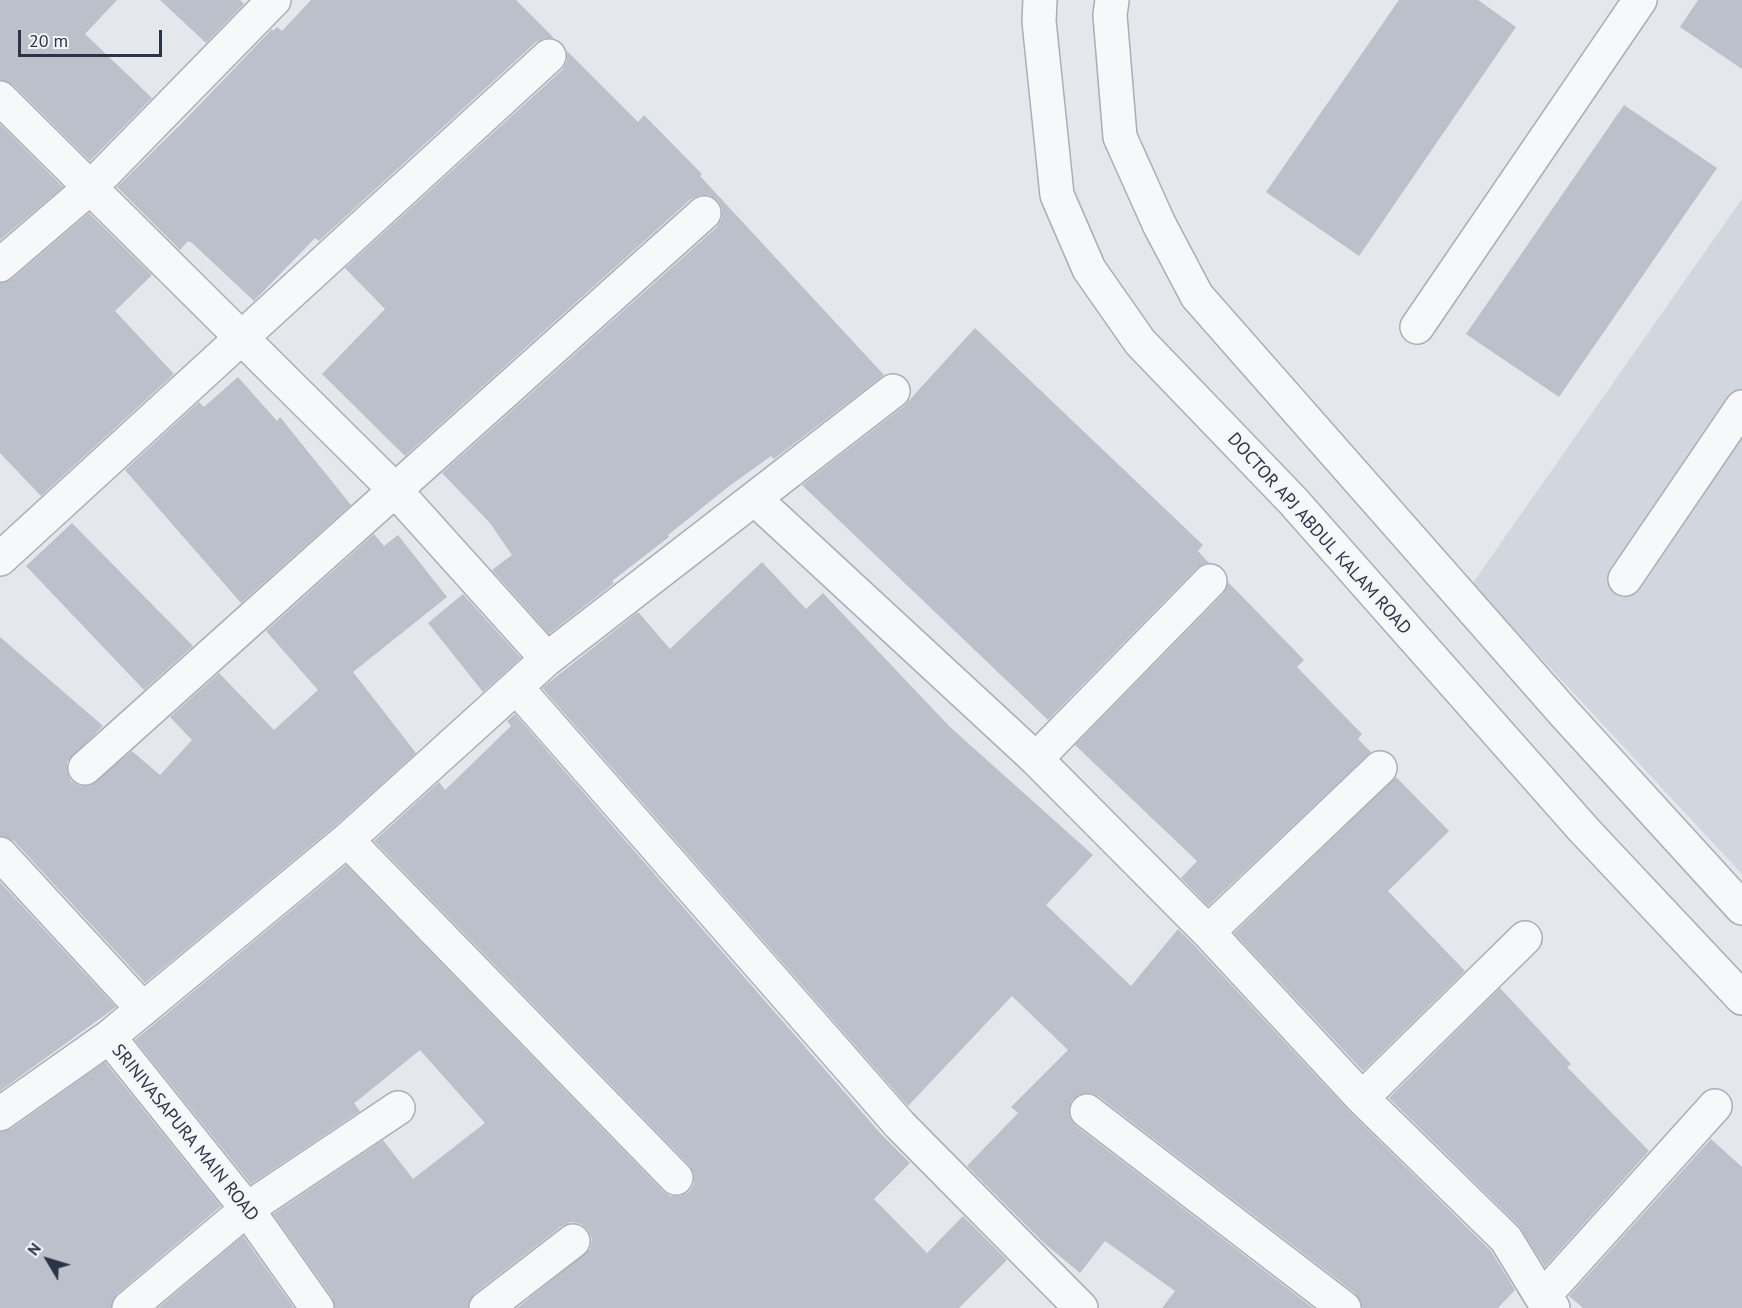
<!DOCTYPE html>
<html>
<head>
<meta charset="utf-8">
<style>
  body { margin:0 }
  #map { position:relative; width:1742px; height:1308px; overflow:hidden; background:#e4e7ec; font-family:"PT Sans",sans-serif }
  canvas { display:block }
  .north { position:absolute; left:18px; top:1230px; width:60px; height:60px; -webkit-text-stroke:4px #f4f6f9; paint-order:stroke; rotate:308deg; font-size:16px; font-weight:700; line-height:24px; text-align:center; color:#2b3445 }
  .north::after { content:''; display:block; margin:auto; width:21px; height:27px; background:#2b3445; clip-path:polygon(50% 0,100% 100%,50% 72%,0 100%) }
  .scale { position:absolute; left:18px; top:30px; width:144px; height:27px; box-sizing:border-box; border:3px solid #2b3445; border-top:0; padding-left:8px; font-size:18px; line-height:21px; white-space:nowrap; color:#2b3445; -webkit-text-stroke:4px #f4f6f9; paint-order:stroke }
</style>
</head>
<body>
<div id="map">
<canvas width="1742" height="1308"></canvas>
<div class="north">N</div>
<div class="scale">20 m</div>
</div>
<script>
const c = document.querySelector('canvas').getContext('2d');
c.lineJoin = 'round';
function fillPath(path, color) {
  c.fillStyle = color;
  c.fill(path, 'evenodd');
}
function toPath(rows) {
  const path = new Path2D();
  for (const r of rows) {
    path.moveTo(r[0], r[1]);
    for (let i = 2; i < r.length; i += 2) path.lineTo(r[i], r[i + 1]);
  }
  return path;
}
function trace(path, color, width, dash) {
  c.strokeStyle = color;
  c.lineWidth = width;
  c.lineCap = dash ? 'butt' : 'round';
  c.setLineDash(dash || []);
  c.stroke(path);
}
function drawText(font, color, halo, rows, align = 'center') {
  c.font = font + ' "PT Sans",sans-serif';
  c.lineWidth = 4.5;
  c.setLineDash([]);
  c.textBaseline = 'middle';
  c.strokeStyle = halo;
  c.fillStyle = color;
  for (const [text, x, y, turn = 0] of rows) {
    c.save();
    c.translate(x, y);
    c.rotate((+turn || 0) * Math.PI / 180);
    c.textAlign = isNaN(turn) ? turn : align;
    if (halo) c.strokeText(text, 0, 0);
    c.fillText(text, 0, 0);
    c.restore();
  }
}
fillPath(toPath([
  [1742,199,1742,874,1472,584]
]), '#d2d6de');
fillPath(toPath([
  [0,0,117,0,85,34,152,98,90,161,13,85,0,80],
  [160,0,240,0,244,4,206,43],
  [311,0,516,0,554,38,544,38,536,42,319,241,315,238,254,301,192,243,188,241,180,250,117,187,184,121,272,29,273,31,277,27,282,31],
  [1399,0,1478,0,1516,27,1359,256,1266,192],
  [1698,0,1742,0,1742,69,1680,27],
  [567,51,638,122,644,115,702,174,700,176,884,375,774,459,771,456,728,487,668,535,669,537,612,581,614,583,549,634,492,570,512,555,490,523,442,473,717,227,722,218,722,209,718,201,709,195,700,195,691,199,405,456,322,374,385,309,345,268,562,70,567,61],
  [1624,105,1717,168,1559,397,1466,334],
  [0,124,63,187,0,240],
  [89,213,152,275,115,311,174,374,41,496,0,453,0,283,12,279],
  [975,328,1203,545,1198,551,1209,563,1197,568,1048,720,802,485,904,406],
  [238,377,277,421,280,417,351,505,241,603,125,470,199,402,204,407],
  [72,523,193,646,144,690,26,566],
  [374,534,384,546,398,535,447,597,353,672,416,753,335,826,145,983,14,841,0,836,0,637,103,726,67,762,67,771,71,781,80,786,89,786,132,751,160,775,192,740,170,717,219,673,274,730,318,690,266,631],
  [762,562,806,609,823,593,950,727,1093,855,1046,905,1131,986,1178,929,1194,945,1349,1111,1491,1251,1515,1290,1498,1308,1362,1308,1355,1293,1098,1096,1090,1093,1080,1094,1072,1100,1069,1108,1070,1118,1076,1126,1313,1308,1162,1308,1175,1291,1105,1241,1080,1273,1044,1243,967,1166,1018,1113,1011,1107,1068,1050,1012,996,908,1106,542,688,638,612,670,649],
  [1228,582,1304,660,1297,667,1362,734,1358,739,1371,752,1208,906,1181,878,1197,861,1075,745,1223,594],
  [463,594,521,658,483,692,428,623],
  [515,714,881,1134,910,1163,874,1199,927,1253,963,1216,1007,1260,959,1308,517,1308,590,1249,592,1239,588,1230,581,1224,571,1222,562,1226,475,1293,468,1308,335,1308,332,1297,273,1214,383,1140,413,1179,485,1123,420,1050,357,1101,354,1103,360,1111,251,1184,135,1040,346,865,663,1191,670,1196,680,1196,689,1192,694,1184,694,1174,689,1165,374,841,439,782,445,790,511,726,507,721],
  [1396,777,1449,831,1388,891,1465,971,1363,1071,1234,933],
  [0,882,116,1007,0,1091],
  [1500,988,1571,1064,1567,1067,1649,1151,1545,1267,1519,1226,1389,1098],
  [105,1062,221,1206,117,1294,111,1308,0,1308,0,1132,11,1129],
  [1711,1139,1742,1167,1742,1308,1583,1308,1569,1296],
  [243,1236,294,1308,158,1308]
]), '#bbc0ca');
const minor = toPath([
  [1040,0,1039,21,1057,195,1089,269,1140,342,1293,501,1584,830,1742,998],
  [1112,0,1110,15,1120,137,1159,224,1197,296,1565,714,1742,908],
  [0,98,395,490,547,659],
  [0,265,92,186,274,0],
  [1417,327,1640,0],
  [755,499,1036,759,1208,932,1362,1098,1506,1239,1542,1298,1553,1308],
  [0,559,549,56],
  [1625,579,1742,407],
  [517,688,900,1125,1081,1308],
  [1036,759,1210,581],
  [85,768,704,213],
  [347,840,676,1178],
  [0,854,143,1009],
  [1208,932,1380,768],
  [109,1037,347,840,547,659,893,391],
  [1362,1098,1525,938],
  [1087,1111,1344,1308],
  [0,1114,109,1037,247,1209,317,1308],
  [1542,1298,1715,1106],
  [129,1308,247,1209,398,1108],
  [486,1308,573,1241]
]);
trace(minor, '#a9aeb7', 36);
trace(minor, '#f7f8fa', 33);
drawText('18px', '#2b3445', '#f4f6f9', [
  ["DOCTOR APJ ABDUL KALAM ROAD",1319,534,48],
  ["SRINIVASAPURA MAIN ROAD",185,1133,51]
]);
</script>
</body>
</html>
